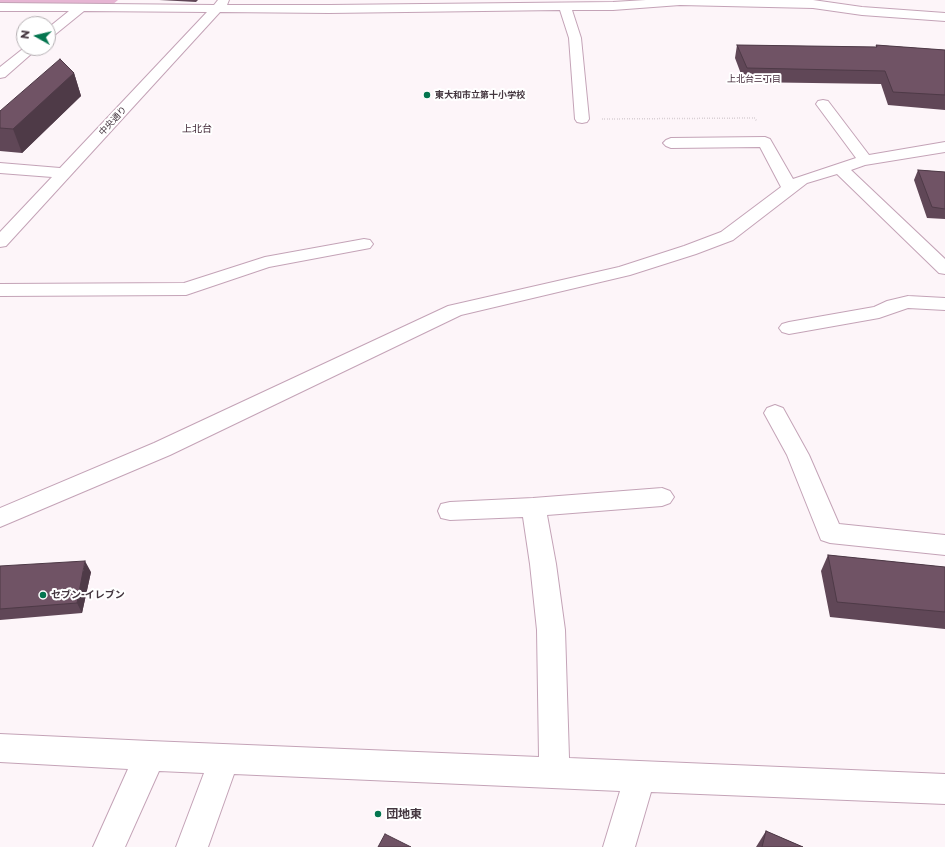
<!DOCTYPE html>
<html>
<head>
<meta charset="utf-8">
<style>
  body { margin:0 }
  #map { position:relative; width:945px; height:847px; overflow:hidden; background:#fdf5f9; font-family:Montserrat,sans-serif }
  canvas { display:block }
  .north { position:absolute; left:16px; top:16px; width:40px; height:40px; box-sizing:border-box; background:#fff; border:1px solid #b4afb2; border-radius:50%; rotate:278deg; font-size:11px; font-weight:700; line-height:16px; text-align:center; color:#44363f }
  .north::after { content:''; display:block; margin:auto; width:14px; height:18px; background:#04754f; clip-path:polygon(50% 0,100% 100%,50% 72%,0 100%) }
</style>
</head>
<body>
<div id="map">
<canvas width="945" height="847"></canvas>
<div class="north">N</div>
</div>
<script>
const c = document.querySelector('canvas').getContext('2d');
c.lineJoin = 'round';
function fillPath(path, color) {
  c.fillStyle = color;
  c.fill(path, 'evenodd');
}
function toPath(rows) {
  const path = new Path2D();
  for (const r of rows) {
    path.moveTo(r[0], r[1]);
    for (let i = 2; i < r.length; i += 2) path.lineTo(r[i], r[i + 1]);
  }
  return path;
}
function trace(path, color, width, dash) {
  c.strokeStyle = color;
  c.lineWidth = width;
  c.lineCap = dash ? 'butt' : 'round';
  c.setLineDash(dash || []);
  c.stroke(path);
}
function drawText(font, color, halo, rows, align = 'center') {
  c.font = font + ' Montserrat,"Noto Sans JP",sans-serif';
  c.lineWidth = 4;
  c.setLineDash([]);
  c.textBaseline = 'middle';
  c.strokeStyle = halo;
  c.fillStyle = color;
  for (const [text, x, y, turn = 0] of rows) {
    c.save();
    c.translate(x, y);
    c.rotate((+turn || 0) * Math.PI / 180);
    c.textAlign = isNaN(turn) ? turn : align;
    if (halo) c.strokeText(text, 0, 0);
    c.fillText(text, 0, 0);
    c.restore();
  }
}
fillPath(toPath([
  [0,0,118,0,112,5,0,3]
]), '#e6b5d3');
const minor = toPath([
  [218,0,229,0,227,5,329,5,613,2,646,0,813,0,862,7,945,13,945,21,862,15,813,8,680,5,613,10,572,10,581,38,589,119,587,122,582,123,577,122,575,119,569,38,560,10,329,13,220,12,6,246,0,247,0,232,52,177,0,173,0,163,60,168,207,12,84,11,52,37,48,38,48,28,69,11,0,11,0,3,214,5,218,0],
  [24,48,38,48,5,77,0,78,0,67,24,48],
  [823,100,828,101,869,155,945,142,945,152,865,165,851,170,945,259,945,274,939,273,837,174,807,183,733,240,696,254,630,275,461,315,170,455,0,527,0,508,154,443,448,306,619,267,684,246,721,232,781,187,760,147,671,148,666,146,663,143,666,140,671,138,765,137,770,139,793,179,856,158,816,104,818,101,823,100],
  [364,239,370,240,373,244,370,248,269,267,186,295,0,296,0,284,184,283,265,257,364,239],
  [908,296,945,298,945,310,908,308,879,318,789,334,782,332,779,328,782,324,789,322,874,307,887,301,908,296],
  [775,405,783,408,809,455,839,524,945,535,945,555,830,543,821,540,787,455,764,413,767,408,775,405],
  [662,488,670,491,674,497,670,503,662,506,547,515,556,564,565,630,569,758,945,774,945,804,651,792,635,847,603,847,620,791,234,774,208,847,176,847,204,773,159,771,125,847,93,847,128,769,0,762,0,734,150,741,539,757,537,630,530,564,523,517,450,520,441,518,438,511,441,504,450,502,533,498,662,488]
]);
trace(minor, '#c4a3b7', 2);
trace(toPath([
  [602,119,755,118,757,122]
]), '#b6acb2', 1.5, [0.5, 2]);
fillPath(minor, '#fff');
fillPath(toPath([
  [159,0,198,0,196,2],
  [737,45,876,47,876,45,945,50,945,110,888,105,881,84,744,82,735,58],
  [74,73,81,96,22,153,0,151,0,111],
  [918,170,945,172,945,219,927,218,914,180],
  [828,555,945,567,945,629,830,617,821,571],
  [0,566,91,572,82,613,0,620],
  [766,831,803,847,756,847]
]), '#604757');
fillPath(toPath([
  [74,73,81,96,22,153,13,129],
  [85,561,91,572,82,613,77,603]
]), '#4e3a47');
const building = toPath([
  [737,45,877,47,876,45,945,50,945,95,893,92,885,71,747,68,737,45],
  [60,59,74,73,13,129,0,128,0,111,60,59],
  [918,170,945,172,945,209,932,207,918,170],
  [828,555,945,567,945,612,837,602,828,555],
  [85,561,77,603,0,609,0,566,85,561],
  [766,831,803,847,762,847,766,831],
  [385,834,411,847,378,847,385,834]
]);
fillPath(building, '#705365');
trace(building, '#4e3a47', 1);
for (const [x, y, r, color] of [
  [427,95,4,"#04754f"],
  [43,595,4,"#04754f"],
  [378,814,4,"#04754f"]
]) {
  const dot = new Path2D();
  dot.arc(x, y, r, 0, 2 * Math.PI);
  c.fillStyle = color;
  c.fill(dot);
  trace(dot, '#fff', 1.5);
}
drawText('9px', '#412737', '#fff', [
  ["上北台三丁目",754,79]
]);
drawText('bold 9px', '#44363f', '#fff', [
  ["東大和市立第十小学校",435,95]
], 'left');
drawText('9px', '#44363f', '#fff', [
  ["中央通り",113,121,-47]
]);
drawText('10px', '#412737', '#fff', [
  ["上北台",197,129]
]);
drawText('bold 10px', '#44363f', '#fff', [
  ["セブン-イレブン",51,595]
], 'left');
drawText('bold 12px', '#44363f', '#fff', [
  ["団地東",386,814]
], 'left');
</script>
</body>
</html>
